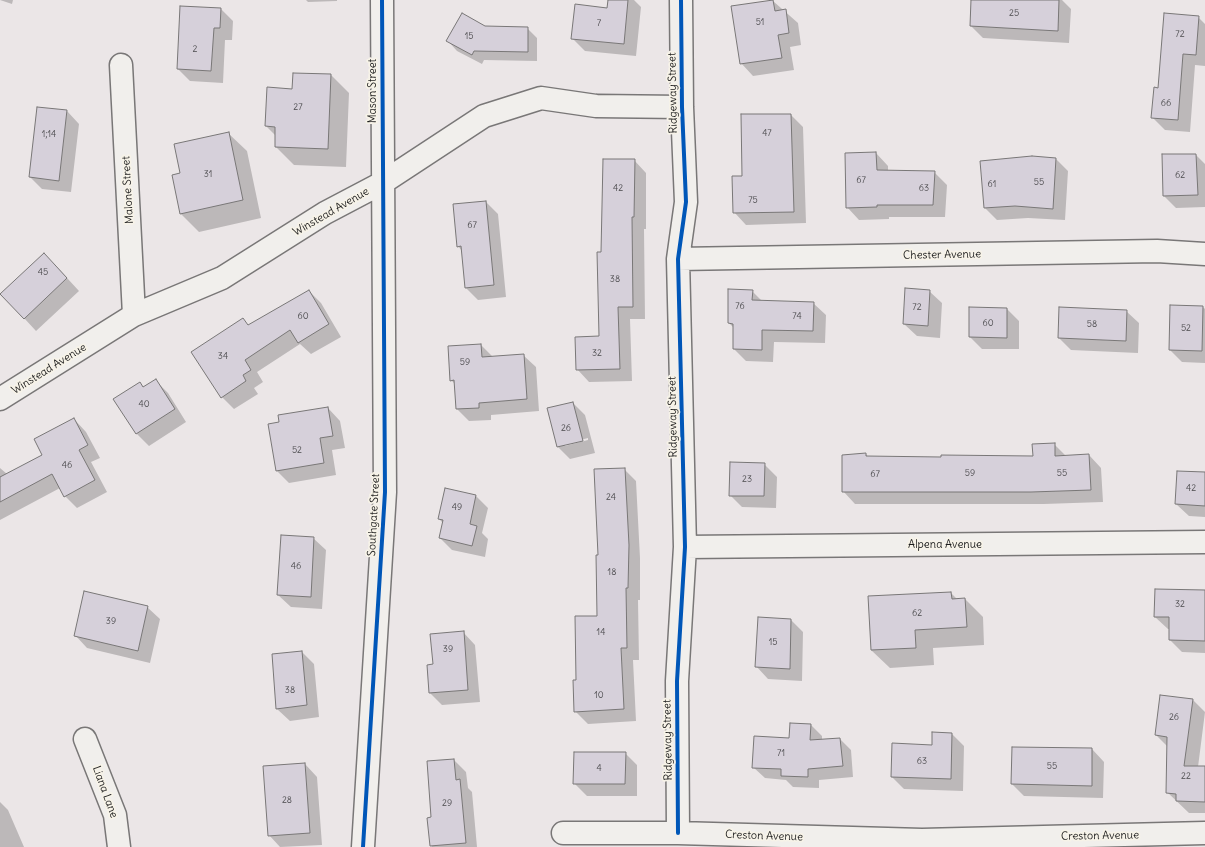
<!DOCTYPE html>
<html>
<head>
<meta charset="utf-8">
<style>
  body { margin:0 }
  canvas { display:block; background:#ebe6e7 }
</style>
</head>
<body>
<canvas width="1205" height="847"></canvas>
<script>
const c = document.querySelector('canvas').getContext('2d');
c.lineJoin = 'round';
function fillPath(path, color) {
  c.fillStyle = color;
  c.fill(path, 'evenodd');
}
function toPath(rows) {
  const path = new Path2D();
  for (const r of rows) {
    path.moveTo(r[0], r[1]);
    for (let i = 2; i < r.length; i += 2) path.lineTo(r[i], r[i + 1]);
  }
  return path;
}
function trace(path, color, width, dash) {
  c.strokeStyle = color;
  c.lineWidth = width;
  c.lineCap = dash ? 'butt' : 'round';
  c.setLineDash(dash || []);
  c.stroke(path);
}
function drawText(font, color, halo, rows, align = 'center') {
  c.font = font + ' Delius,sans-serif';
  c.lineWidth = 3.5;
  c.setLineDash([]);
  c.textBaseline = 'middle';
  c.strokeStyle = halo;
  c.fillStyle = color;
  for (const [text, x, y, turn = 0] of rows) {
    c.save();
    c.translate(x, y);
    c.rotate((+turn || 0) * Math.PI / 180);
    c.textAlign = isNaN(turn) ? turn : align;
    if (halo) c.strokeText(text, 0, 0);
    c.fillText(text, 0, 0);
    c.restore();
  }
}
fillPath(toPath([
  [0,0,13,0,12,4],
  [306,0,337,0,337,1,308,2],
  [609,0,634,0,641,7,636,56,585,51,572,38,608,9],
  [972,0,1062,0,1071,9,1069,43,983,38,971,26],
  [773,1,798,23,801,45,790,47,794,70,753,76,741,63],
  [221,9,233,21,232,40,225,40,223,83,190,81,178,69],
  [1198,17,1205,24,1205,66,1195,65,1190,132,1165,130,1152,117,1159,89],
  [485,28,527,28,537,38,537,61,484,60,482,64,457,51,448,41],
  [331,75,349,93,346,167,294,165,276,147,276,136,266,126,293,90],
  [67,111,79,124,71,192,42,189,30,177],
  [791,115,803,127,806,223,746,225,734,212,743,177],
  [228,133,247,151,261,218,199,232,181,214],
  [876,153,888,166,888,171,934,172,947,185,945,217,889,217,889,219,859,220,847,207],
  [1163,155,1196,155,1205,164,1205,207,1176,208,1164,196],
  [1056,159,1068,171,1065,220,1028,218,997,220,985,208],
  [634,160,646,173,646,229,644,229,645,319,630,319,632,381,589,382,577,369,600,337,602,253],
  [486,202,498,214,506,297,478,300,466,288,462,251,458,246],
  [57,267,79,291,36,331,24,318],
  [309,291,321,303,341,337,311,354,300,344,257,372,263,382,254,388,258,394,234,409,222,397,243,320,249,326],
  [752,291,762,301,813,303,826,315,825,343,774,342,773,362,746,361,734,349,734,328,729,323],
  [929,291,942,303,940,338,917,336,904,324],
  [1203,307,1205,309,1205,363,1182,362,1170,350],
  [1007,309,1019,321,1019,349,982,349,970,337],
  [1126,311,1139,323,1138,353,1071,350,1059,338],
  [481,345,493,357,523,355,536,367,539,411,491,415,491,420,469,421,456,408,455,384,451,380],
  [156,381,168,393,186,422,149,446,137,434,115,400,140,383,144,388],
  [573,403,585,415,595,453,570,459,558,447,548,409],
  [588,438,588,440,565,446,565,444],
  [328,408,340,421,345,448,332,450,336,475,289,483,277,471,280,422],
  [74,419,86,432,100,458,91,462,107,492,77,508,65,496,60,488,0,520,0,468,7,474,43,455],
  [1054,444,1066,456,1089,455,1101,468,1103,502,1044,504,855,504,843,491,866,454,868,457,942,458,1034,457],
  [764,464,777,477,776,508,742,507,730,495],
  [624,469,636,481,640,558,640,600,638,600,639,660,633,660,636,721,588,724,575,711,577,681,598,617,599,556],
  [1205,473,1205,517,1189,516,1176,504],
  [475,495,488,508,482,533,488,539,485,557,452,550,440,538,443,523,439,519],
  [313,538,326,550,322,609,291,607,278,595],
  [1205,591,1205,653,1182,652,1170,640,1170,629,1168,629,1155,617],
  [951,593,958,600,965,599,983,617,984,645,933,648,934,665,890,668,871,650],
  [147,607,160,619,150,663,87,648,75,635],
  [791,620,803,632,802,681,768,679,756,666],
  [463,632,475,645,480,702,442,705,430,693,434,665],
  [302,652,314,664,319,717,290,721,277,709,273,655],
  [1161,696,1193,700,1205,712,1198,767,1205,767,1205,813,1189,813,1167,792,1168,747,1156,735],
  [811,725,822,736,822,740,840,739,851,750,853,777,819,780,819,788,793,787,786,780,765,778,753,767],
  [952,734,964,746,963,791,904,789,892,777,933,746],
  [1013,748,1092,749,1104,762,1103,798,1024,796,1012,784],
  [625,753,637,765,637,796,587,796,574,783],
  [454,760,466,772,468,788,472,792,477,847,432,847,431,845,432,818],
  [305,764,317,777,322,845,280,847,269,835],
  [0,802,8,810,24,847,0,847]
]), '#0003');
const building = toPath([
  [608,0,628,0,624,44,571,39,575,4,607,8,608,0],
  [773,0,775,11,786,9,789,33,778,35,782,58,740,64,731,6,773,0],
  [971,0,1059,0,1058,31,970,26,971,0],
  [180,6,221,8,220,28,214,28,211,71,177,69,180,6],
  [462,13,485,26,528,27,528,52,474,51,472,55,446,41,462,13],
  [1164,13,1199,16,1196,55,1183,54,1178,120,1151,118,1154,87,1158,88,1164,13],
  [293,73,331,74,328,149,275,147,275,127,265,126,267,87,292,89,293,73],
  [37,107,67,110,59,181,29,177,37,107],
  [741,114,791,114,794,212,733,213,732,176,742,176,741,114],
  [229,132,243,200,180,214,172,175,180,173,174,144,229,132],
  [876,152,877,170,935,171,933,205,877,205,877,207,846,208,845,153,876,152],
  [1162,154,1196,154,1198,195,1163,196,1162,154],
  [1032,156,1056,158,1053,209,1015,206,984,208,980,161,1032,156],
  [603,159,635,159,634,217,632,217,633,307,618,307,620,369,576,370,575,337,599,336,597,252,601,252,603,159],
  [486,201,494,285,465,288,461,246,457,247,453,204,486,201],
  [44,253,67,278,24,319,0,294,44,253],
  [905,288,930,290,928,326,903,324,905,288],
  [728,289,753,290,752,300,814,302,813,331,762,330,762,350,733,349,733,324,728,323,728,289],
  [309,290,329,324,298,343,290,330,245,360,251,370,243,375,246,381,221,398,191,352,243,318,248,325,309,290],
  [1170,305,1203,306,1202,351,1169,350,1170,305],
  [969,307,1007,308,1007,338,969,337,969,307],
  [1059,307,1127,310,1126,341,1058,338,1059,307],
  [481,344,482,357,524,354,527,399,479,403,479,408,456,409,454,380,450,381,448,346,481,344],
  [156,379,175,409,136,434,113,399,140,382,143,387,156,379],
  [573,402,583,441,557,447,547,408,573,402],
  [328,407,333,436,320,438,324,463,276,471,268,424,279,422,278,415,328,407],
  [74,418,88,445,79,450,95,480,64,497,52,474,0,502,0,477,42,455,34,439,74,418],
  [1055,443,1055,456,1089,454,1091,490,1031,492,842,492,842,455,866,453,866,456,941,457,941,455,1033,456,1032,444,1055,443],
  [730,462,765,463,764,496,729,496,730,462],
  [625,468,629,545,628,588,626,588,627,648,621,648,624,709,574,712,573,680,576,680,575,616,597,616,596,555,598,555,594,469,625,468],
  [1177,471,1205,472,1205,506,1175,504,1177,471],
  [445,488,476,495,470,524,477,526,472,546,439,538,443,520,438,519,445,488],
  [281,535,314,537,311,597,277,595,281,535],
  [1155,589,1205,590,1205,641,1169,640,1169,617,1154,617,1155,589],
  [84,591,148,606,138,651,74,636,84,591],
  [951,592,952,599,965,598,967,627,915,630,916,648,871,650,868,596,951,592],
  [758,617,791,619,790,669,755,667,758,617],
  [464,631,468,690,429,693,427,665,433,664,430,634,464,631],
  [302,651,307,705,276,709,272,654,302,651],
  [1160,695,1193,699,1184,766,1205,766,1205,802,1176,801,1176,794,1166,793,1167,737,1155,735,1160,695],
  [790,723,811,724,810,740,840,738,843,766,808,769,808,777,781,776,781,769,752,768,754,736,789,738,790,723],
  [932,732,952,733,951,779,891,777,892,743,932,745,932,732],
  [1012,747,1092,748,1092,786,1011,784,1012,747],
  [574,752,626,752,625,784,573,784,574,752],
  [454,759,456,780,460,779,466,843,430,846,427,818,431,817,427,761,454,759],
  [305,763,310,833,268,836,263,766,305,763]
]);
fillPath(building, '#d6d0da');
trace(building, '#797777', 1);
const street = toPath([
  [121,65,134,315],
  [678,259,1157,251,1205,254],
  [0,399,134,315,222,278,325,213,382,183,484,116,541,98,596,106,682,107],
  [685,547,1205,542],
  [85,739,115,815,119,847],
  [563,833,678,833,922,840,1205,833],
  [678,833,677,681,685,547,678,259,686,202,682,107,681,0],
  [363,847,385,492,382,0]
]);
trace(street, '#797777', 25);
trace(street, '#f1efec', 22);
trace(toPath([
  [678,833,677,681,685,547,678,259,686,202,682,107,681,0],
  [363,847,385,492,382,0]
]), '#0057b8', 4);
drawText('9px', '#4a494c', null, [
  ["25",1014,13],
  ["51",760,22],
  ["7",599,23],
  ["72",1180,34],
  ["15",469,36],
  ["2",195,49],
  ["66",1166,103],
  ["27",298,107],
  ["47",767,133],
  ["1;14",49,134],
  ["31",208,174],
  ["62",1180,175],
  ["67",861,180],
  ["55",1039,182],
  ["61",992,184],
  ["42",618,188],
  ["63",924,188],
  ["75",753,200],
  ["67",472,225],
  ["45",43,272],
  ["38",615,279],
  ["76",740,306],
  ["72",917,307],
  ["60",303,316],
  ["74",797,316],
  ["60",988,323],
  ["58",1092,324],
  ["52",1186,328],
  ["32",597,353],
  ["34",223,356],
  ["59",465,362],
  ["40",144,404],
  ["26",566,428],
  ["52",297,450],
  ["46",67,465],
  ["59",970,473],
  ["55",1062,473],
  ["67",875,474],
  ["23",747,479],
  ["42",1191,488],
  ["24",611,497],
  ["49",457,507],
  ["46",296,566],
  ["18",612,572],
  ["32",1180,604],
  ["62",917,613],
  ["39",111,621],
  ["14",601,632],
  ["15",773,642],
  ["39",448,649],
  ["38",290,690],
  ["10",599,695],
  ["26",1174,717],
  ["71",781,753],
  ["63",922,761],
  ["55",1052,766],
  ["4",599,768],
  ["22",1186,776],
  ["28",287,800],
  ["29",447,803]
]);
drawText('11px', '#1c1c1c', '#f7f3e8', [
  ["Mason Street",373,91,-90],
  ["Ridgeway Street",673,93,-91],
  ["Malone Street",128,190,-93],
  ["Winstead Avenue",331,212,-30],
  ["Chester Avenue",942,255,-1],
  ["Winstead Avenue",49,369,-32],
  ["Ridgeway Street",673,417,-91],
  ["Southgate Street",374,515,-87],
  ["Alpena Avenue",945,545],
  ["Ridgeway Street",668,740,-91],
  ["Liana Lane",105,792,70],
  ["Creston Avenue",764,836,2],
  ["Creston Avenue",1100,836,-1]
]);
</script>
</body>
</html>
